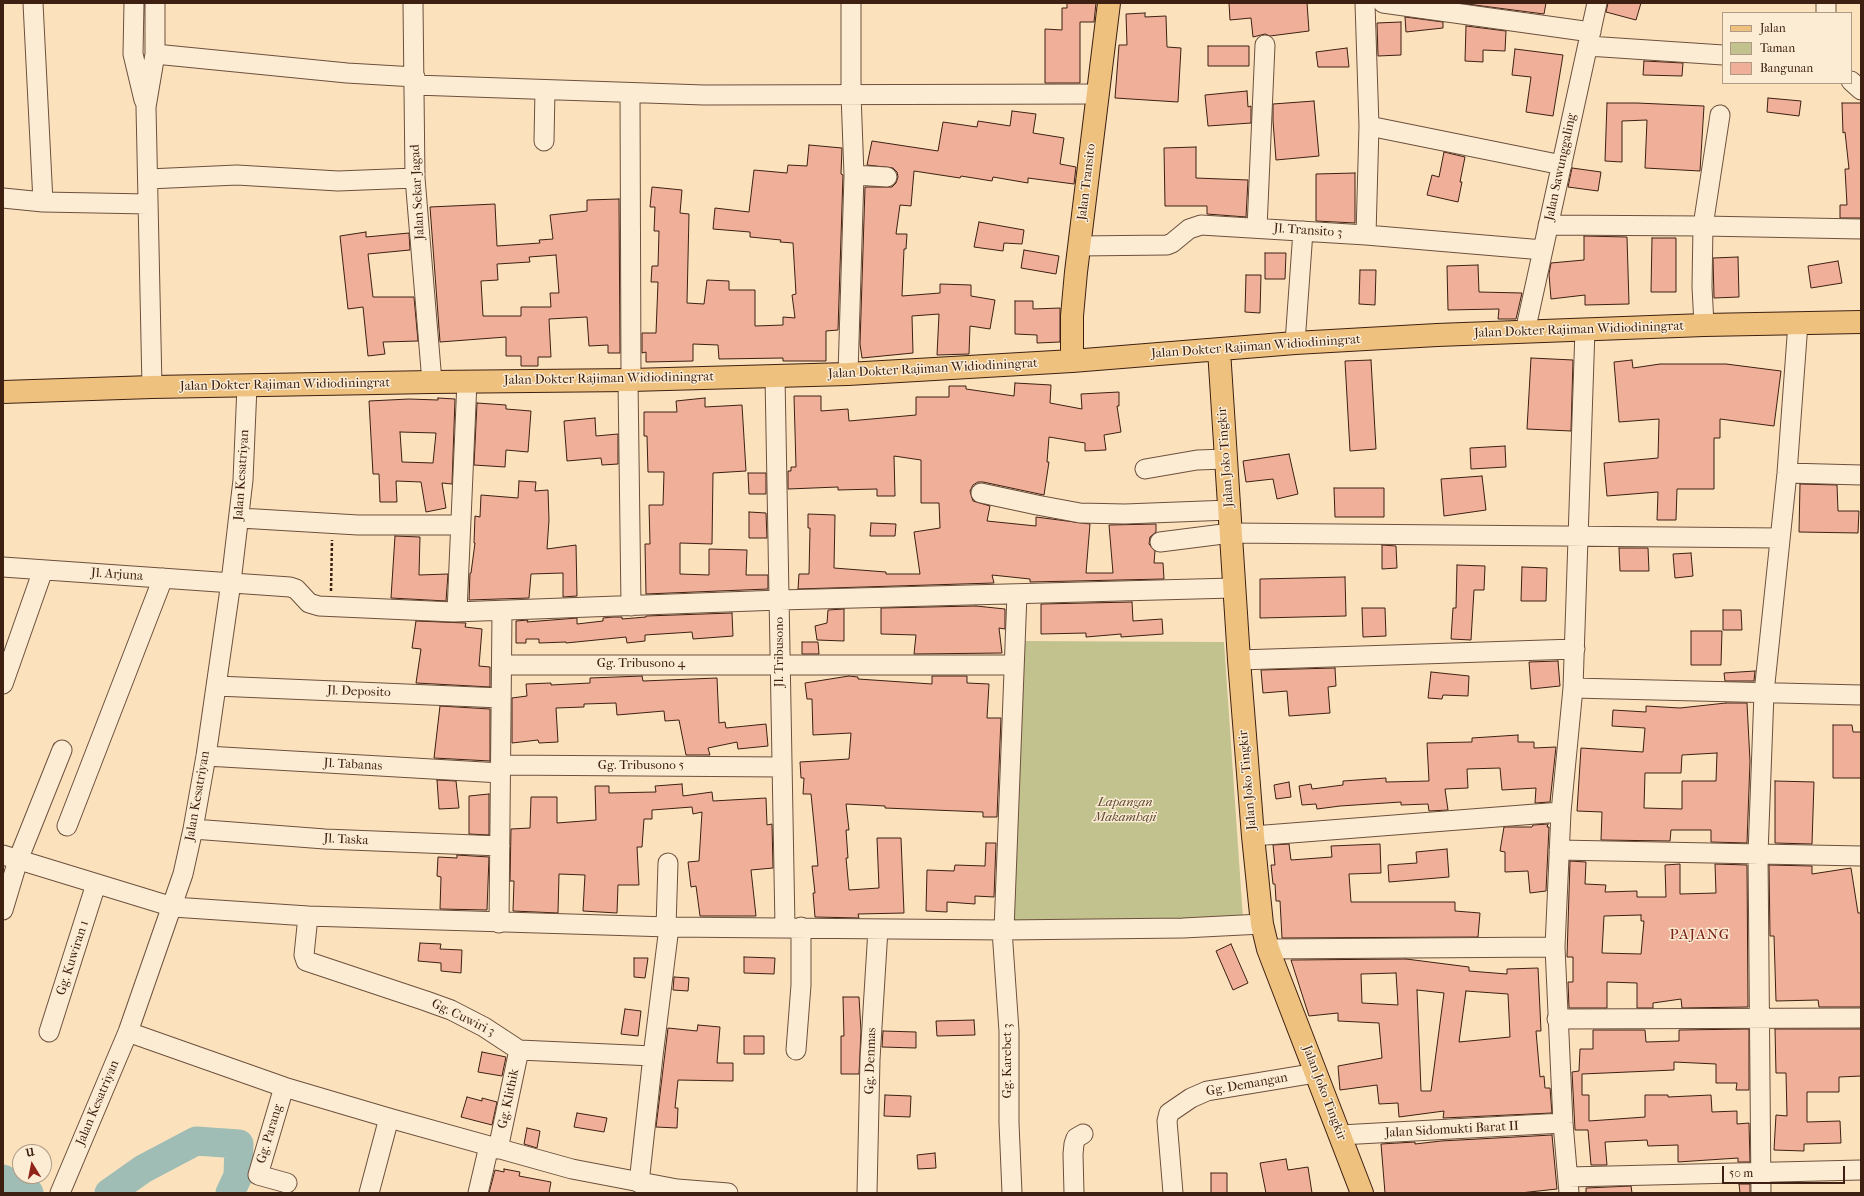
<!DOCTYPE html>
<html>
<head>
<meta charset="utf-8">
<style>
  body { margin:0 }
  #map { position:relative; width:1864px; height:1196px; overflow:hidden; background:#fbe2bd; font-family:"IM FELL French Canon",serif }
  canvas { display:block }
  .frame { position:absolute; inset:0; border:4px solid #3e2012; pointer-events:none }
  .legend { position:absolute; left:1722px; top:12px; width:130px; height:72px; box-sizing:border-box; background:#fcecd4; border:1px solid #b09a86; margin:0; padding:5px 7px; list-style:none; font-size:12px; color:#3e2012 }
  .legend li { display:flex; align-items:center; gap:8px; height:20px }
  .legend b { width:20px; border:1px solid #b09a86 }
  .north { position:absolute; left:12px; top:1144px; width:40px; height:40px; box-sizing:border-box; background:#fcecd4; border:1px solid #b09a86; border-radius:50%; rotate:350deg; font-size:11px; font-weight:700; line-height:16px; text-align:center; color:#3e2012 }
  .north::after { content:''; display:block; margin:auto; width:14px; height:18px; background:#8f2418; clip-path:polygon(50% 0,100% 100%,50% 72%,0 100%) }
  .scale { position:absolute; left:1722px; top:1166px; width:123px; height:18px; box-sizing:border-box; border:2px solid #3e2012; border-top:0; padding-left:5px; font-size:12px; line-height:14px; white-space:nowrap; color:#3e2012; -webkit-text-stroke:3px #fcecd4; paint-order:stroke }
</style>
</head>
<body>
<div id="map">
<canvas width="1864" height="1196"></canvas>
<div class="frame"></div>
<ul class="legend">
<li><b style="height:5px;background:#eec17e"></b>Jalan</li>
<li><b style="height:11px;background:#c2c28e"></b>Taman</li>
<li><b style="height:11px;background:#efaf98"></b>Bangunan</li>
</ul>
<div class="north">U</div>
<div class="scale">50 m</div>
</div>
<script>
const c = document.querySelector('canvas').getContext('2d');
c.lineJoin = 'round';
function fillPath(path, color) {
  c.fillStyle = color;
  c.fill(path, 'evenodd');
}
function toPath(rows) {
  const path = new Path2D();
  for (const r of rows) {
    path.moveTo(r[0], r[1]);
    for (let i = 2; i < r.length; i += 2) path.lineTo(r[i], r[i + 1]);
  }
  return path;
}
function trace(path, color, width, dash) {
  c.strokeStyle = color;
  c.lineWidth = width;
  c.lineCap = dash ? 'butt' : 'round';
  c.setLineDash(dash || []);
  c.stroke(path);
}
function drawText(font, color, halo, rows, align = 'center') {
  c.font = font + ' "IM FELL French Canon",serif';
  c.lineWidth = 3;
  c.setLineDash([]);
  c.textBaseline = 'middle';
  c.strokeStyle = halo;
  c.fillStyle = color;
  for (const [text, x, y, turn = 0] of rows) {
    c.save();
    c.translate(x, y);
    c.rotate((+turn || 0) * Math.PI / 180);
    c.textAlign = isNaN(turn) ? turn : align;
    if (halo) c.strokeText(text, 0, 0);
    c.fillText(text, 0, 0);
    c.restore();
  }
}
fillPath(toPath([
  [1020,641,1224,642,1243,919,1010,923]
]), '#c2c28e');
trace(toPath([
  [3,1179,29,1193],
  [109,1193,143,1169,196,1141,239,1144,238,1176,230,1193]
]), '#9fbdb5', 29);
const building = toPath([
  [1067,3,1096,3,1094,22,1080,22,1080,83,1045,83,1045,29,1062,30,1062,8,1067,8,1067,3],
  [1229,3,1307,3,1309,31,1270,36,1265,34,1253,37,1251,18,1230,20,1229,3],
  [1490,3,1546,3,1544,14,1467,4,1490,3],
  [1608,3,1641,3,1636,20,1606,12,1608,3],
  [1145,13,1145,17,1166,16,1167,47,1181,48,1178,102,1115,98,1119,45,1127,45,1126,14,1145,13],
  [1405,17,1443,22,1443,28,1406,32,1405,17],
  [1401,22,1401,55,1378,56,1377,23,1401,22],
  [1466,26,1506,31,1505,51,1483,50,1483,62,1465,61,1466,26],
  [1208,46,1249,46,1249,66,1208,66,1208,46],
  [1347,48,1349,67,1318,67,1316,52,1347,48],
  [1515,49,1563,55,1553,116,1526,112,1531,77,1512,75,1515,49],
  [1644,61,1683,63,1682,76,1643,75,1644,61],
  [1247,91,1248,107,1251,106,1251,123,1208,126,1205,95,1247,91],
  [1768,98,1801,101,1799,116,1767,112,1768,98],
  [1314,101,1319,156,1276,160,1273,121,1273,104,1314,101],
  [1607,103,1637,103,1704,106,1700,171,1645,168,1647,120,1622,121,1622,162,1605,161,1607,103],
  [1842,103,1861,103,1861,218,1840,218,1840,205,1847,205,1845,169,1849,169,1845,132,1843,133,1842,103],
  [1012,111,1036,114,1033,133,1064,138,1060,164,1076,167,1074,184,1028,178,1028,183,993,177,992,181,961,176,960,178,914,171,911,206,900,205,896,234,907,234,906,249,904,249,902,296,940,293,940,284,971,285,971,296,995,300,990,329,970,326,969,354,937,355,939,314,912,316,913,353,862,358,860,344,865,187,892,187,896,183,898,177,897,172,893,168,867,165,872,141,938,151,943,122,977,127,978,121,1010,126,1012,111],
  [809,145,842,148,841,174,843,175,838,330,826,331,826,361,783,361,783,358,719,359,718,345,693,344,693,361,646,362,646,352,642,353,642,333,656,333,658,282,651,282,652,266,658,266,659,231,654,231,655,207,650,207,652,187,682,190,680,213,689,214,687,303,704,304,707,280,729,281,729,290,755,290,755,326,783,325,783,317,795,318,792,295,796,294,793,243,780,242,781,240,750,237,750,232,713,229,715,208,749,212,754,170,787,173,788,165,807,166,809,145],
  [1196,147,1196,178,1248,180,1246,217,1207,214,1207,206,1165,206,1164,148,1196,147],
  [1444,152,1465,157,1460,182,1462,182,1458,202,1427,195,1432,175,1439,177,1444,152],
  [1572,168,1601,172,1598,191,1568,187,1572,168],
  [1355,173,1355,223,1316,221,1316,174,1355,173],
  [619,199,620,353,608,353,608,345,589,346,587,317,549,319,551,357,538,357,538,366,521,366,521,356,506,356,506,337,440,342,430,207,495,204,497,246,540,243,539,240,553,239,550,215,587,211,587,200,619,199],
  [556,255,559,293,550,293,551,307,521,307,521,316,483,316,481,281,498,280,497,264,530,262,529,257,556,255],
  [979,222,1024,230,1022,244,1004,243,1003,251,974,247,979,222],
  [366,232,366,237,409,233,410,250,368,254,373,297,414,297,418,341,383,342,385,354,368,356,363,307,348,309,340,236,366,232],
  [1584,236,1627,237,1629,304,1585,305,1585,295,1551,299,1549,274,1551,263,1584,260,1584,236],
  [1652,238,1676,238,1676,292,1651,292,1652,238],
  [1024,250,1059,256,1056,274,1021,268,1024,250],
  [1265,253,1286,253,1285,279,1265,279,1265,253],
  [1738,257,1739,297,1714,298,1713,258,1738,257],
  [1838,261,1842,283,1811,288,1808,266,1838,261],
  [1478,265,1479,292,1522,293,1516,319,1498,319,1499,309,1448,310,1447,266,1478,265],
  [1360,270,1376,270,1375,305,1359,304,1360,270],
  [1246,275,1261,275,1260,313,1245,312,1246,275],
  [1015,301,1033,301,1033,309,1060,308,1060,342,1037,343,1037,335,1015,334,1015,301],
  [1531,358,1573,360,1571,431,1527,429,1531,358],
  [1371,360,1376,449,1350,451,1345,361,1371,360],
  [1632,360,1633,368,1660,364,1726,364,1781,371,1774,426,1720,419,1720,438,1714,438,1714,489,1677,489,1676,520,1657,520,1658,492,1607,496,1604,463,1658,458,1659,419,1619,422,1614,362,1632,360],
  [1015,383,1051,385,1050,403,1082,409,1081,394,1119,392,1119,406,1117,406,1121,432,1104,435,1106,450,1085,451,1085,443,1049,437,1047,462,1049,462,1044,495,983,482,978,482,973,485,970,491,973,501,990,506,987,521,1036,526,1036,517,1090,524,1086,573,1113,573,1109,525,1156,524,1156,532,1150,537,1149,544,1155,551,1154,563,1163,563,1164,579,1030,582,1030,579,992,575,994,583,798,589,799,574,809,574,810,528,808,528,808,514,835,515,834,568,886,572,886,574,920,574,914,532,940,528,939,503,921,503,921,460,894,456,895,496,877,496,877,489,838,490,838,487,788,489,788,471,791,471,791,467,796,467,794,396,821,396,821,411,848,409,849,421,916,415,916,397,949,397,949,386,966,386,966,389,1014,396,1015,383],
  [438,398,455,399,452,484,442,483,446,508,426,512,421,482,396,481,397,502,380,502,379,474,373,474,369,401,409,399,438,400,438,398],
  [400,432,436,433,433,463,402,462,400,432],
  [705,398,705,407,742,405,746,471,713,473,712,544,680,543,680,574,709,575,709,549,747,550,746,575,768,575,768,589,646,594,645,544,650,544,649,505,663,505,664,472,648,472,647,436,644,436,644,412,677,412,676,401,705,398],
  [477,403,506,405,506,409,531,411,528,452,506,450,505,467,474,465,477,403],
  [595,418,596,436,618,434,618,464,602,465,601,458,567,461,564,421,595,418],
  [1505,446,1506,467,1471,469,1470,448,1505,446],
  [1289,454,1298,494,1277,499,1273,479,1246,482,1243,461,1289,454],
  [748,473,766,473,766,494,749,494,748,473],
  [1482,476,1486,510,1444,516,1441,479,1482,476],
  [519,481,536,482,535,491,548,490,549,520,547,549,576,545,577,596,563,597,563,573,531,574,529,598,469,600,470,573,471,573,475,543,474,543,475,516,480,517,481,495,518,498,519,481],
  [1800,484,1837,485,1838,511,1859,511,1858,533,1799,532,1800,484],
  [1334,488,1384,488,1384,517,1335,517,1334,488],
  [749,512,766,513,767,538,749,538,749,512],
  [871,523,896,524,895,536,870,536,871,523],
  [395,536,420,537,419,575,448,574,446,601,391,598,395,536],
  [1382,545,1396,546,1397,568,1382,569,1382,545],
  [1619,548,1648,548,1649,571,1620,571,1619,548],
  [1691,553,1693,576,1675,578,1673,554,1691,553],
  [1457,565,1485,566,1484,590,1474,590,1471,640,1451,639,1453,608,1456,608,1457,565],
  [1522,567,1547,568,1546,601,1521,601,1522,567],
  [1345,577,1346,616,1260,618,1260,579,1345,577],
  [1132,602,1133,621,1162,619,1163,634,1121,637,1121,634,1086,637,1086,633,1041,634,1041,604,1132,602],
  [976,606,1005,609,1005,629,999,628,1002,653,914,654,916,635,881,634,881,608,976,606],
  [1362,608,1385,608,1386,636,1363,637,1362,608],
  [844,609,844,641,817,640,815,626,827,623,828,610,844,609],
  [1723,610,1741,610,1742,630,1723,630,1723,610],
  [732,613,733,636,693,639,692,632,645,635,645,641,627,643,626,637,566,643,566,642,539,643,539,639,526,639,526,643,516,643,516,621,528,620,527,622,577,618,577,624,603,621,603,618,613,617,622,617,622,619,646,617,646,616,732,613],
  [416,621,466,623,465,627,482,629,479,666,490,667,490,687,416,683,421,649,412,648,416,621],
  [1691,631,1722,631,1721,665,1691,665,1691,631],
  [802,642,818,642,819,654,802,654,802,642],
  [1558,661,1560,686,1531,689,1529,662,1558,661],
  [1335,668,1336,686,1328,687,1330,713,1289,716,1287,691,1263,693,1261,670,1335,668],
  [1755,671,1754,681,1725,681,1724,673,1755,671],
  [1431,672,1469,676,1468,696,1443,695,1442,699,1428,698,1431,672],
  [642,676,643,681,717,678,719,723,725,722,726,728,766,724,768,746,738,749,737,742,708,748,710,755,686,755,679,720,665,721,664,711,617,715,616,703,584,704,584,707,556,708,558,742,539,743,538,740,512,743,512,698,527,696,526,684,551,683,551,685,590,683,590,678,642,676],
  [849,676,858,677,858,679,932,684,932,676,967,676,967,683,989,684,987,718,1001,718,997,817,983,817,983,812,885,808,885,806,846,804,849,830,846,830,848,858,846,858,849,890,879,888,877,838,901,838,904,913,858,914,859,918,815,917,813,893,815,893,812,866,818,866,816,844,811,794,803,794,804,778,801,778,800,762,849,759,851,733,813,735,812,699,807,699,805,683,849,676],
  [1726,703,1747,703,1750,761,1747,843,1711,842,1711,830,1671,830,1670,841,1601,840,1602,812,1577,811,1581,748,1643,752,1645,728,1612,726,1613,710,1646,712,1646,706,1680,708,1726,703],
  [1717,753,1716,781,1682,781,1682,809,1644,808,1645,773,1681,773,1682,755,1717,753],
  [440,706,490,709,490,761,434,758,440,706],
  [1833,725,1852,725,1853,732,1861,732,1861,778,1833,778,1833,725],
  [1518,735,1518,742,1534,742,1534,748,1556,747,1550,802,1535,803,1536,788,1502,790,1500,768,1467,769,1468,788,1445,789,1448,810,1429,811,1428,804,1401,805,1401,802,1340,806,1317,809,1316,804,1302,805,1299,786,1311,784,1312,789,1343,785,1343,781,1386,778,1386,782,1429,781,1427,743,1472,742,1472,738,1518,735],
  [437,780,456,781,459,808,439,809,437,780],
  [1775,781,1814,782,1812,844,1775,843,1775,781],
  [1289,782,1291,797,1276,799,1274,785,1289,782],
  [682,784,683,796,712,792,713,801,766,798,767,825,772,824,773,868,751,870,756,916,700,916,696,886,691,887,688,862,699,861,702,812,693,814,692,807,652,810,652,819,644,819,642,847,637,847,639,885,618,885,617,913,583,911,585,875,559,874,558,913,513,911,514,881,510,881,511,829,530,828,531,797,557,797,557,823,596,820,595,786,609,786,609,793,656,792,655,786,682,784],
  [489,794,489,835,469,834,469,796,489,794],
  [1548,824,1547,827,1549,827,1546,891,1530,893,1528,871,1505,872,1505,852,1500,851,1504,827,1532,827,1533,825,1548,824],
  [986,843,996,843,994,897,975,896,975,904,947,902,947,912,926,911,927,870,954,871,955,865,985,866,986,843],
  [1289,844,1291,860,1332,857,1331,846,1380,844,1381,873,1349,874,1351,902,1455,902,1455,911,1480,913,1478,937,1282,938,1280,901,1276,901,1275,884,1273,884,1271,865,1275,865,1273,845,1289,844],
  [1447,849,1449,877,1389,882,1388,865,1417,863,1416,852,1447,849],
  [457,855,489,857,487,910,440,909,441,877,437,876,438,857,457,858,457,855],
  [1570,861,1586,862,1585,884,1606,885,1605,892,1637,891,1637,897,1666,897,1665,865,1680,864,1680,894,1716,893,1715,864,1747,865,1748,1007,1682,1008,1681,999,1653,1003,1653,1008,1637,1008,1637,983,1607,982,1607,1008,1569,1008,1568,982,1573,982,1573,957,1567,957,1570,861],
  [1641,915,1641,921,1644,921,1641,954,1602,953,1604,916,1641,915],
  [1769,865,1812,866,1812,874,1851,868,1858,913,1861,913,1861,1007,1819,1007,1818,1000,1776,1001,1774,936,1770,936,1769,865],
  [420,943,441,944,440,949,462,950,461,973,441,971,441,963,418,961,420,943],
  [1231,944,1248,983,1233,990,1216,951,1231,944],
  [744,957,775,958,774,974,744,973,744,957],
  [634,958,648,958,645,978,634,977,634,958],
  [1406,959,1469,967,1469,971,1507,974,1507,969,1538,968,1541,1031,1536,1031,1540,1077,1544,1076,1545,1088,1550,1088,1552,1113,1443,1118,1444,1111,1399,1117,1398,1103,1379,1104,1377,1085,1340,1090,1338,1066,1382,1058,1379,1023,1338,1021,1338,1013,1309,1016,1291,960,1406,959],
  [1396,973,1398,1005,1362,1003,1361,974,1396,973],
  [1417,990,1444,993,1431,1091,1421,1091,1417,990],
  [1466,991,1508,994,1510,1037,1459,1042,1466,991],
  [674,977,689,978,688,991,673,990,674,977],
  [843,997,859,997,861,1031,859,1074,841,1074,841,1036,844,1036,843,997],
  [625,1009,641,1011,638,1036,621,1034,625,1009],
  [974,1020,975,1035,937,1036,936,1021,974,1020],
  [698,1025,720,1027,717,1063,733,1063,733,1081,678,1080,675,1108,678,1108,677,1128,656,1127,668,1028,697,1031,698,1025],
  [1749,1029,1749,1090,1736,1090,1737,1083,1716,1083,1716,1064,1674,1062,1674,1070,1582,1074,1582,1095,1589,1095,1589,1121,1645,1117,1645,1095,1668,1095,1668,1097,1711,1095,1712,1112,1737,1111,1737,1124,1749,1123,1750,1162,1738,1162,1738,1158,1678,1162,1678,1145,1648,1146,1647,1140,1605,1142,1607,1165,1591,1165,1588,1130,1575,1130,1572,1072,1579,1071,1580,1049,1593,1049,1593,1030,1645,1030,1646,1042,1679,1041,1679,1030,1749,1029],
  [1775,1029,1861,1029,1861,1076,1839,1077,1839,1092,1807,1092,1807,1122,1840,1121,1841,1143,1804,1144,1804,1151,1774,1150,1776,1115,1787,1116,1786,1073,1776,1073,1775,1029],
  [883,1031,916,1032,916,1048,882,1047,883,1031],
  [744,1036,764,1036,764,1054,744,1054,744,1036],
  [482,1052,506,1057,502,1076,478,1072,482,1052],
  [885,1095,911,1096,910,1117,884,1116,885,1095],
  [467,1097,482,1101,482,1098,497,1102,492,1125,461,1117,467,1097],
  [577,1113,607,1118,604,1132,574,1127,577,1113],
  [527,1128,540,1131,537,1148,524,1144,527,1128],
  [1552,1135,1557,1189,1520,1193,1385,1193,1381,1144,1415,1142,1415,1144,1441,1141,1552,1135],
  [935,1153,936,1168,918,1169,917,1155,935,1153],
  [1286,1159,1288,1170,1308,1167,1312,1193,1266,1193,1260,1163,1286,1159],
  [504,1169,520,1172,519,1176,551,1182,549,1193,489,1193,495,1170,504,1172,504,1169],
  [1211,1173,1227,1173,1227,1193,1211,1193,1211,1173],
  [1739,1184,1750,1184,1750,1193,1740,1193,1739,1184],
  [1631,1186,1632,1193,1586,1193,1586,1188,1631,1186]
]);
fillPath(building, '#efaf98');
trace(building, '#3e2012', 1);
const minor = toPath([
  [33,3,43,202],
  [134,3,133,54,144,100],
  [413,3,415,178,432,382],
  [1365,3,1369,126,1366,235],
  [1383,3,1591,32],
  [1826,13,1826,3],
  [1588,46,1723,55],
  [155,54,347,73,415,77],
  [1851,81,1861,90],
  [415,85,704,95,1098,94],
  [630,93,631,380],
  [1369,126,1562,165],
  [544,141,545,90],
  [854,175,887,177],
  [148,179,237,175,338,181,415,178],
  [3,198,43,202,148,204],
  [1548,225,1703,226,1861,229],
  [1257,228,1265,45],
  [1079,246,1167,245,1172,243,1189,229,1201,225,1366,235,1543,250],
  [1704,325,1702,287,1703,226,1720,115],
  [1525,332,1597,3],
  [1295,343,1303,231],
  [848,374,854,175,851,94,851,3],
  [775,376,785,927],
  [628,380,631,606],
  [152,387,146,107,155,54,155,3],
  [1145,469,1197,460,1226,459],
  [1787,473,1861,475],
  [981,493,1037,505,1080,513,1125,514,1230,510],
  [240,518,358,525,460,525],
  [1160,542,1231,533,1780,538],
  [3,567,290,587,296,589,309,603,319,606,454,612,780,600,1233,588],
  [457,612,467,381],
  [1239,660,1575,649],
  [502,665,1014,665],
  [3,684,43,570],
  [216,686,501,698],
  [1573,688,1861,695],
  [206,756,501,773],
  [501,765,782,767],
  [67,826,163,578],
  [193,829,325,839,500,846],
  [1253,836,1561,812],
  [1559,850,1861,856],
  [3,855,173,907,308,916,669,927,1004,930,1183,928,1262,924],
  [3,910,18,860,62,750],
  [308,916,304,955,306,961,426,1001,451,1010,484,1027,519,1050,653,1056,639,1183],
  [499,923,502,612],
  [666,927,668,863],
  [1002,930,1009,1031,1009,1123,1012,1193],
  [1004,930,1017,594],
  [1268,949,1555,947],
  [1557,1019,1861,1018],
  [49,1032,96,884],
  [128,1032,284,1087,389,1118,572,1169,677,1189,728,1193],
  [796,1050,801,985,801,927],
  [653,1056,669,927],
  [284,1087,258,1175,287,1183],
  [1340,1135,1563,1123],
  [498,1149,519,1050],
  [1568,1177,1861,1170],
  [60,1193,128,1032,183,874,193,829,206,756,231,582,243,480,247,386],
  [369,1193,389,1118],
  [478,1193,489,1146],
  [867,1193,870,1059,878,929],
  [1074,1193,1073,1154,1074,1144,1076,1138,1083,1134],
  [1173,1193,1167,1121,1169,1113,1191,1098,1207,1091,1316,1073],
  [1569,1193,1563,1123,1555,947,1561,812,1573,688,1585,329],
  [1761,1193,1758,854,1764,693,1787,473,1798,323]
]);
const major = toPath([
  [1219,350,1239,660,1253,836,1262,924,1268,949,1362,1193],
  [1072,361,1072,316,1076,272,1109,3],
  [3,392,152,387,432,382,631,380,848,374,1072,361,1295,343,1437,335,1704,325,1861,322]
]);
trace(minor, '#6d503d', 21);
trace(major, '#3e2012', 24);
trace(toPath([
  [331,591,332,540]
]), '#3e2012', 2.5, [3, 2]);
trace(minor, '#fcecd4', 19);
trace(major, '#eec17e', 22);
drawText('13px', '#3e2012', '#fcecd4', [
  ["Jalan Sawunggaling",1561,167,-78],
  ["Jalan Transito",1087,182,-83],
  ["Jalan Sekar Jagad",418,192,-93],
  ["Jl. Transito 3",1308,231,4],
  ["Jalan Dokter Rajiman Widiodiningrat",1579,330,-2],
  ["Jalan Dokter Rajiman Widiodiningrat",1256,347,-4],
  ["Jalan Dokter Rajiman Widiodiningrat",933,369,-3],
  ["Jalan Dokter Rajiman Widiodiningrat",609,379,-1],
  ["Jalan Dokter Rajiman Widiodiningrat",285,385,-1],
  ["Jalan Joko Tingkir",1226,457,-94],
  ["Jalan Kesatriyan",242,475,-86],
  ["Jl. Arjuna",117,575,4],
  ["Jl. Tribusono",780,652,-90],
  ["Gg. Tribusono 4",641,664],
  ["Jl. Deposito",359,692,2],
  ["Jl. Tabanas",353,765,3],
  ["Gg. Tribusono 5",641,766],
  ["Jalan Joko Tingkir",1248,780,-95],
  ["Jalan Kesatriyan",198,796,-80],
  ["Jl. Taska",346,840,3],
  ["Gg. Kuwiran 1",73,958,-72],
  ["Gg. Cuwiri 3",463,1018,26],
  ["Gg. Denmas",871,1061,-88],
  ["Gg. Karebet 3",1008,1061,-90],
  ["Gg. Demangan",1247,1085,-10],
  ["Jalan Joko Tingkir",1324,1093,69],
  ["Gg. Klithik",509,1099,-78],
  ["Jalan Kesatriyan",98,1103,-67],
  ["Jalan Sidomukti Barat II",1452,1130,-3],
  ["Gg. Parang",270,1134,-73]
]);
drawText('italic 13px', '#5f4831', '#fcecd4', [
  ["Lapangan",1125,803],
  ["Makamhaji",1125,818]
]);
c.letterSpacing = '1px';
drawText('15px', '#7a1f14', '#fcecd4', [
  ["PAJANG",1700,935]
]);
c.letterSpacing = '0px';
</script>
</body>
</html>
